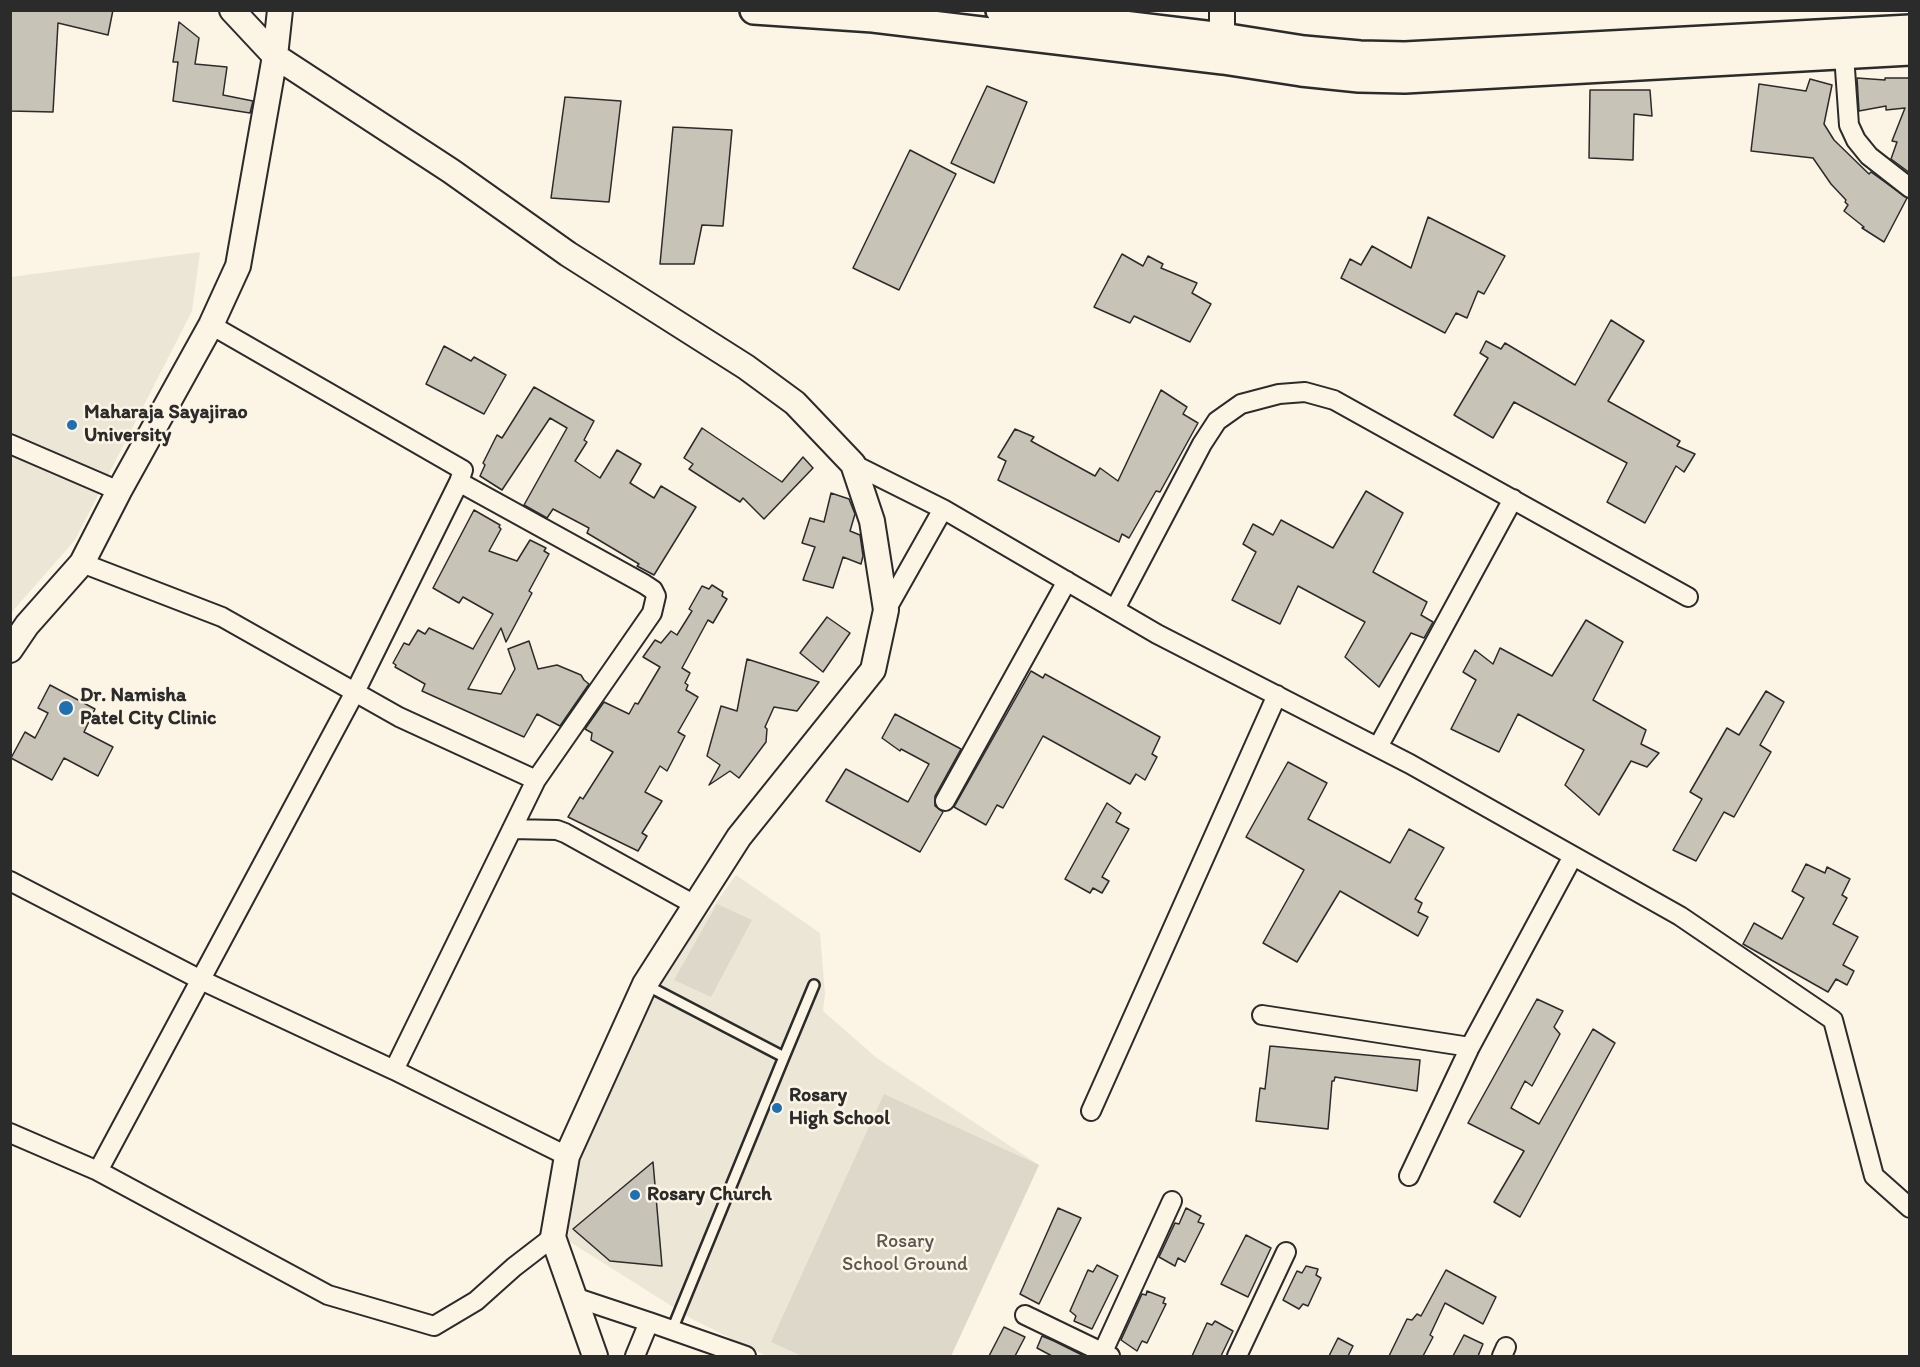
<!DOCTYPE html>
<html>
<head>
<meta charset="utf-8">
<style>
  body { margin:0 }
  #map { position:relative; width:1920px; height:1367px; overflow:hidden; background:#fcf5e5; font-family:Itim,sans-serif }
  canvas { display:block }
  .frame { position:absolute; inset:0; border:12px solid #2b2b2b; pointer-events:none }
</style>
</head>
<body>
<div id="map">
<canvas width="1920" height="1367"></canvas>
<div class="frame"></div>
</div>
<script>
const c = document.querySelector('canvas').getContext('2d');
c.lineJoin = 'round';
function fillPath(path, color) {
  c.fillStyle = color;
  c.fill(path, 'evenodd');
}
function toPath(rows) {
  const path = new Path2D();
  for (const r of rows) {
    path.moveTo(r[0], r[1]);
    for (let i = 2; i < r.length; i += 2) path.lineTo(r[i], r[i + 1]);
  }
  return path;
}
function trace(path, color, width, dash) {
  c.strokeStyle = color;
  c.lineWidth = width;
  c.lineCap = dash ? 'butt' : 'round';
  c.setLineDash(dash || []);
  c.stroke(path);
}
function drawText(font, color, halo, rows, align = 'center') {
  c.font = font + ' Itim,sans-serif';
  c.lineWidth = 5;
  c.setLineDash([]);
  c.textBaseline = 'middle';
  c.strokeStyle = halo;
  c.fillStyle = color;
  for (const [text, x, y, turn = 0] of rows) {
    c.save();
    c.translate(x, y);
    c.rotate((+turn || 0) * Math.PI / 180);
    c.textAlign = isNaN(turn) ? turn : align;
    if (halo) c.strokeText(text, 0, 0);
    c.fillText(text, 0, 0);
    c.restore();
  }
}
fillPath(toPath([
  [200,252,192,311,75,540,11,613,11,277],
  [736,875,820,933,825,994,823,1011,878,1059,1039,1165,951,1356,766,1356,692,1319,567,1240,580,1158,652,991]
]), '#ece6d7');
fillPath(toPath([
  [717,904,752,920,711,997,674,980],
  [884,1094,1039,1165,951,1356,802,1356,771,1342]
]), '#ded8ca');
const building = toPath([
  [10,10,113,10,108,35,58,23,53,112,10,111,10,10],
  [179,22,199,38,195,64,227,67,223,95,253,101,250,113,173,101,178,62,173,62,179,22],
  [1857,78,1885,80,1885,78,1910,78,1910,173,1891,159,1897,142,1892,141,1905,108,1886,110,1886,106,1859,111,1857,78],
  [1810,79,1832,85,1824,124,1834,140,1869,174,1871,172,1907,198,1884,242,1862,228,1864,227,1844,211,1848,205,1845,202,1846,200,1831,184,1813,158,1751,151,1759,84,1806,91,1810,79],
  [987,86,1027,102,994,183,951,163,987,86],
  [1590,90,1650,90,1652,116,1634,114,1633,160,1589,158,1590,90],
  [565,97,621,101,609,202,551,198,565,97],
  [673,127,732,130,723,226,702,225,694,264,660,264,673,127],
  [910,150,956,174,899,290,853,268,910,150],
  [1428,217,1505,256,1484,294,1478,291,1467,318,1456,313,1445,333,1341,278,1350,259,1361,265,1372,246,1411,268,1428,217],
  [1122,254,1143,266,1148,256,1163,264,1161,268,1197,283,1192,293,1211,304,1190,342,1134,316,1130,323,1094,307,1122,254],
  [1611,320,1644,341,1608,401,1680,441,1677,446,1695,454,1684,472,1676,466,1645,523,1607,502,1627,463,1514,402,1493,438,1454,415,1488,358,1480,353,1486,341,1501,349,1505,343,1575,385,1611,320],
  [444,346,471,361,474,357,506,375,484,414,426,384,444,346],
  [534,387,594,421,584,440,587,442,575,461,600,478,617,450,641,464,630,483,654,498,661,486,696,507,654,575,637,566,639,564,587,533,589,528,553,509,547,518,524,505,567,428,550,418,502,490,480,476,485,465,483,463,497,435,502,438,534,387],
  [1161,390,1187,407,1183,414,1198,423,1160,492,1156,491,1129,538,1122,534,1119,542,998,480,1006,461,998,457,1015,429,1034,437,1031,441,1095,476,1100,468,1118,481,1161,390],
  [702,428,782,482,803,457,813,468,764,519,743,498,740,502,689,469,693,464,684,458,702,428],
  [1366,491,1403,513,1373,572,1427,602,1421,615,1433,622,1424,638,1411,633,1379,687,1345,657,1365,622,1298,586,1280,624,1232,600,1256,552,1243,544,1253,524,1273,535,1281,520,1333,548,1366,491],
  [831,493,849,499,855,514,850,531,860,535,863,556,861,564,843,557,833,588,803,580,815,547,802,543,810,518,824,522,831,493],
  [474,510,500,525,499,527,501,529,489,551,517,561,530,540,546,548,544,551,549,554,529,591,532,593,506,642,501,628,468,689,501,694,515,669,508,649,529,641,538,669,557,665,581,675,584,680,589,684,560,726,537,714,524,737,422,691,425,684,395,667,396,665,393,663,404,643,409,645,418,630,425,634,429,628,473,649,493,614,463,597,459,603,433,588,474,510],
  [712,585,723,592,722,596,727,599,713,623,708,620,682,668,690,673,685,683,688,685,686,690,698,697,678,732,685,736,667,771,660,766,645,792,662,801,642,833,647,836,638,851,568,817,580,797,583,799,613,752,591,740,592,733,585,729,604,702,629,714,635,703,638,704,660,667,643,657,655,640,661,643,671,631,677,635,692,611,689,609,702,586,709,589,712,585],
  [827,617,850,633,823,672,800,653,827,617],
  [1586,620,1623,642,1593,700,1646,730,1641,744,1659,753,1647,767,1631,761,1599,815,1565,785,1584,750,1518,714,1499,752,1451,729,1476,680,1463,672,1475,650,1493,664,1500,648,1552,676,1586,620],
  [747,659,819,682,797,711,774,707,765,727,767,729,766,742,739,778,730,771,709,785,720,765,707,756,721,706,737,711,747,659],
  [1031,671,1043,678,1045,674,1160,737,1152,754,1157,757,1145,780,1136,774,1130,784,1043,736,1003,808,997,805,986,825,954,807,1031,671],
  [50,685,95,709,84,732,113,747,98,776,64,758,52,780,11,758,25,732,35,738,48,713,38,708,50,685],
  [1766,691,1784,702,1760,745,1771,752,1734,817,1724,812,1696,861,1673,850,1702,799,1690,792,1727,728,1739,735,1766,691],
  [895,714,961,749,935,796,935,806,943,812,920,852,826,801,846,769,908,802,929,764,901,749,900,751,882,738,895,714],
  [1288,762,1327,783,1308,819,1390,863,1409,829,1444,848,1415,899,1422,903,1418,912,1428,917,1418,936,1340,891,1297,962,1263,943,1304,870,1246,837,1288,762],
  [1107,803,1121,813,1116,822,1129,829,1102,877,1109,881,1102,893,1093,888,1090,893,1065,879,1107,803],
  [1806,864,1825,873,1827,867,1850,879,1842,895,1847,898,1833,924,1858,937,1843,965,1854,971,1847,985,1836,979,1828,992,1743,944,1754,923,1782,939,1804,898,1792,891,1806,864],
  [1537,999,1563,1011,1554,1027,1560,1034,1532,1086,1525,1081,1511,1108,1539,1124,1593,1029,1615,1043,1520,1217,1494,1202,1524,1151,1468,1123,1537,999],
  [1270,1046,1420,1060,1417,1091,1335,1077,1334,1081,1332,1081,1328,1129,1256,1121,1260,1088,1265,1089,1270,1046],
  [653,1162,662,1266,610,1261,573,1229,653,1162],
  [1058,1208,1081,1218,1039,1304,1020,1294,1058,1208],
  [1186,1208,1201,1216,1198,1222,1204,1224,1185,1262,1178,1258,1175,1266,1159,1257,1175,1223,1179,1224,1186,1208],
  [1246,1235,1271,1248,1248,1297,1221,1284,1246,1235],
  [1097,1265,1118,1276,1092,1329,1074,1321,1076,1316,1070,1311,1088,1270,1093,1272,1097,1265],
  [1306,1266,1318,1269,1316,1275,1321,1278,1308,1306,1303,1304,1299,1309,1283,1300,1297,1271,1302,1273,1306,1266],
  [1446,1270,1496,1297,1483,1324,1445,1303,1430,1335,1433,1337,1423,1356,1389,1356,1407,1319,1412,1320,1417,1314,1421,1316,1446,1270],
  [1147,1291,1165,1298,1163,1303,1166,1304,1147,1343,1142,1341,1137,1351,1121,1340,1142,1294,1146,1295,1147,1291],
  [1215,1321,1233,1331,1221,1356,1192,1356,1207,1323,1212,1325,1215,1321],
  [1004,1327,1025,1337,1015,1356,989,1356,1004,1327],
  [1464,1335,1483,1344,1478,1356,1453,1356,1464,1335],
  [1042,1336,1054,1341,1084,1356,1052,1356,1037,1348,1042,1336],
  [1338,1338,1353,1346,1348,1356,1329,1356,1338,1338]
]);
fillPath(building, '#c8c3b7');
trace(building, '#2b2b2b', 1.5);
const service = toPath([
  [646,985,784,1057,672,1330],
  [784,1057,814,985]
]);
const minor = toPath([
  [1844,55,1849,125,1856,140,1869,156,1910,188],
  [10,444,119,491],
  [853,464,943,509,886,610],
  [459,482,644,584,653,590,656,596,652,613,536,780],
  [943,509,1157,634,1410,764,1680,916,1833,1020,1874,1176,1910,1208],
  [82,563,222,617,399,717,536,780,394,1070,567,1156],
  [1115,609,1202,444,1217,421,1241,404,1279,394,1305,392,1334,400,1688,597],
  [1378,747,1513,499],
  [945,801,1067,581],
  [512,829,557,830,565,833,695,905],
  [10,881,201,980,394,1070],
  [1262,1015,1470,1047],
  [1091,1111,1277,695],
  [10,1133,98,1171,328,1295,434,1326,476,1301,514,1267,553,1237],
  [98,1171,355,692,459,482,463,470,211,325],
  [1409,1176,1470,1047,1573,856],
  [574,1297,649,1322,635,1356],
  [1025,1315,1110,1356],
  [649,1322,746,1356],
  [1101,1356,1172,1201],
  [1237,1356,1286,1252],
  [1502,1356,1506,1347]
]);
const tertiary = toPath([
  [232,10,275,56,451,171,568,254,746,367,795,403,853,464,872,521,886,610,873,670,739,837,645,984,567,1156,553,1237,595,1356],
  [1222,10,1222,56],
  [10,650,27,625,82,563,119,491,211,325,238,266,275,56,280,10]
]);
const secondary = toPath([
  [754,10,873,18,1223,60,1301,72,1359,78,1405,79,1910,51],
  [1000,10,1222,37,1304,50,1360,55,1405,56,1910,29]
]);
trace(service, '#2b2b2b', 14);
trace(minor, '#2b2b2b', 22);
trace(tertiary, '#2b2b2b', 28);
trace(secondary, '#2b2b2b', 32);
trace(service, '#fcf5e5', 9);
trace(minor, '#fcf5e5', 18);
trace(tertiary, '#fcf5e5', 24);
trace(secondary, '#fcf5e5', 27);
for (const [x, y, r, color] of [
  [72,425,6,"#1f6fb2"],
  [66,708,8,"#1f6fb2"],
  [777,1108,6,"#1f6fb2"],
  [635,1195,6,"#1f6fb2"]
]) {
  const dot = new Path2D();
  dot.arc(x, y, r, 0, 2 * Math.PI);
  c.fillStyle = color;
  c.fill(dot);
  trace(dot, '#fcf5e5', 2);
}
drawText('bold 20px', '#2b2b2b', '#fcf5e5', [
  ["Maharaja Sayajirao",84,413],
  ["University",84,436],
  ["Dr. Namisha",80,696],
  ["Patel City Clinic",80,719],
  ["Rosary",789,1096],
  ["High School",789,1119],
  ["Rosary Church",647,1195]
], 'left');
drawText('20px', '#585653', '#fcf5e5', [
  ["Rosary",905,1242],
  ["School Ground",905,1265]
]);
</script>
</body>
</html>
